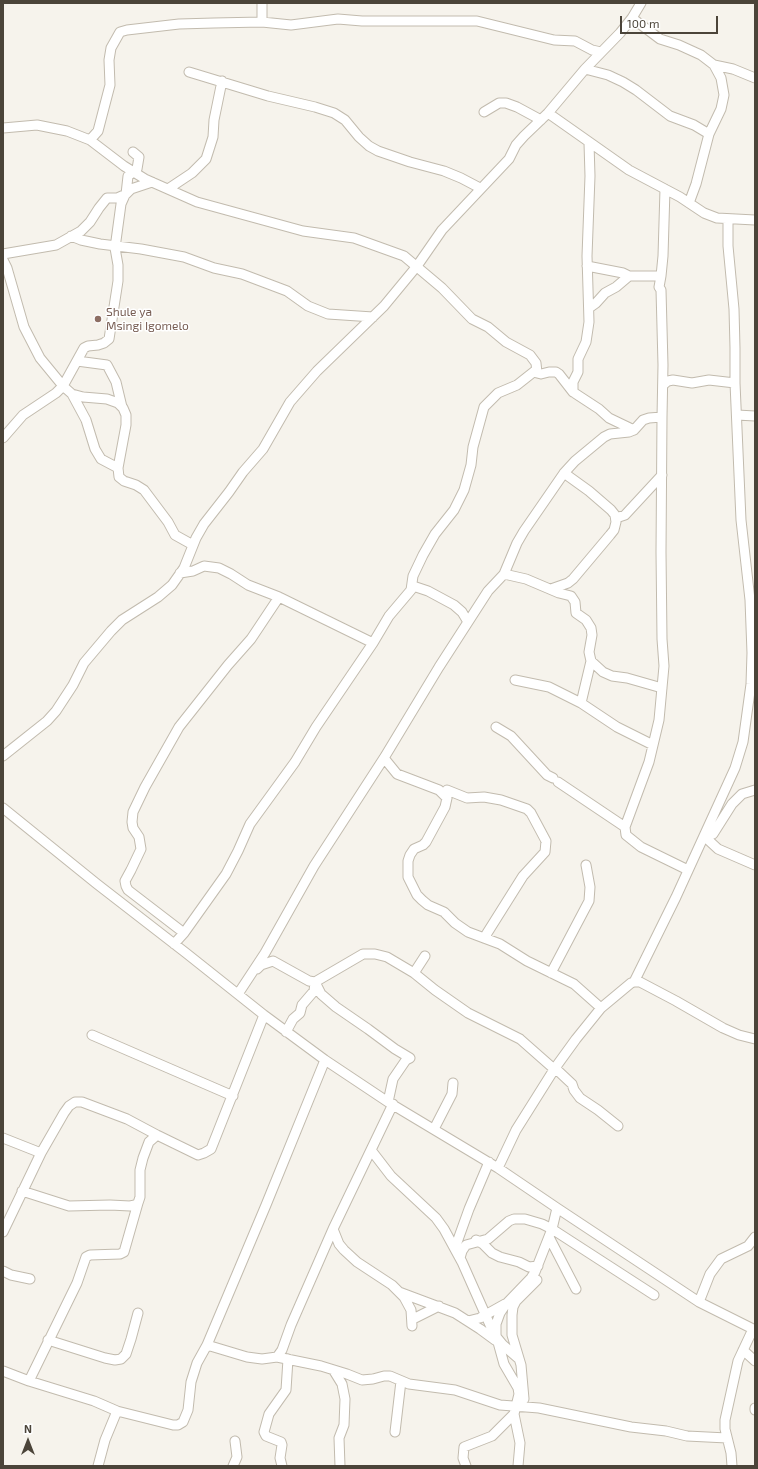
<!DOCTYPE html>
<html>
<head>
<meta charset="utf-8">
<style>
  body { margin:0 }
  #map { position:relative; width:758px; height:1469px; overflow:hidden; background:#f6f3ec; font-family:"Exo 2",sans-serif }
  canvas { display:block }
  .frame { position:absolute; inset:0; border:4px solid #4b4439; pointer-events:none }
  .north { position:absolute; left:8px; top:1421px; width:40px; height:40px; -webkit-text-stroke:3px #fff; paint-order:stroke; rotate:0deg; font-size:11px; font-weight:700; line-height:16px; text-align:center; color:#4b4439 }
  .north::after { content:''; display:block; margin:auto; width:14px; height:18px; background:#4b4439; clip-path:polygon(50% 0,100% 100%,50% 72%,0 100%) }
  .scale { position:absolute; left:620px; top:16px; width:98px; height:18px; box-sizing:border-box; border:2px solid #4b4439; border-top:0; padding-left:5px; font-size:12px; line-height:14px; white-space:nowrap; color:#4b4439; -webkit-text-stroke:3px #fff; paint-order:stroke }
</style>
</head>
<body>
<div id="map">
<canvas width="758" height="1469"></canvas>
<div class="frame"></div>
<div class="north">N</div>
<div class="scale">100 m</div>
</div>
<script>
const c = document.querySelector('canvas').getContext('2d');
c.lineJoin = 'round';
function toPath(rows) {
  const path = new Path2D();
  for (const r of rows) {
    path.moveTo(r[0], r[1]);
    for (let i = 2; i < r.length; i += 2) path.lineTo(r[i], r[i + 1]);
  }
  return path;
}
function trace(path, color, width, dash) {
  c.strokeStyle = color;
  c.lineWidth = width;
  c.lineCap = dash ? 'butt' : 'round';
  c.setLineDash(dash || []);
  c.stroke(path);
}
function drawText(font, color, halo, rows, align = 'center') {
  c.font = font + ' "Exo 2",sans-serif';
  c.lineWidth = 3;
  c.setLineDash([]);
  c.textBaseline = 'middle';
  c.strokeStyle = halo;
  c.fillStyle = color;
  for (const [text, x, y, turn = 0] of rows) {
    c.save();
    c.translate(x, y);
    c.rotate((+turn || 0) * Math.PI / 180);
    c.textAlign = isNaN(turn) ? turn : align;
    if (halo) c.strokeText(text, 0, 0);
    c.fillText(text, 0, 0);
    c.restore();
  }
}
const minor = toPath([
  [262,3,262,22],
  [632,18,660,39,679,45,701,55,714,65,721,78,724,95,721,109,709,134,696,184,689,203],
  [714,65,733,69,755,78],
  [585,69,608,75,623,82,636,90,670,116,694,125,709,134],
  [189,72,268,96,315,107,334,113,345,120,359,137,369,146,378,151,410,162,444,171,461,178,480,188],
  [484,112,499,103,506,103,517,107,541,120],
  [548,113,629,170,680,197,704,213,717,218,755,220],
  [3,128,37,125,67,131,90,140,124,166,145,179,197,202,303,231,354,238,404,256,442,288,472,319,488,327,506,342,530,355,536,363,537,373,541,374,549,372,556,372,559,374,573,392,599,409,609,418,634,430],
  [90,140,98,131,110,85,109,60,111,48,120,32,127,30,179,24,214,23,262,22,291,25,338,19,362,21,477,21,554,40,575,41,592,50,601,52],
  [168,189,192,173,206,159,213,137,214,120,222,81],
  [71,236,81,240,100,244,141,249,184,257,214,268,242,274,287,291,308,306,328,314,373,317],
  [3,254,56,245,81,231,90,222,99,208,107,198,117,198,126,194,128,176,137,169,139,157,133,152],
  [3,260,7,268,24,327,40,358,63,386,72,394,83,397,107,399,118,403,123,408,126,415,126,425,118,468,119,477,124,481,136,485,144,490,168,522,175,535,193,545],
  [587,266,623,273,629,276,661,276,659,287,661,290,663,365,662,417,661,552,662,639,664,666,659,720,649,762,625,827,626,835,641,847,688,870],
  [661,276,663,256,665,189],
  [589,308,596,303,605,293,616,287,629,276],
  [77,361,107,365,116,382,122,407],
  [663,385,668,381,673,380,692,383,709,380,735,383],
  [573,392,573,382,578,372,578,359,586,342,589,322,587,256,590,176,589,143],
  [72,394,86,420,95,449,101,459,118,468],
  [737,415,755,416],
  [3,438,23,415,56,393,63,386,84,348,88,346,98,345,104,343,109,339,118,281,118,265,115,248,121,204,125,195,131,189,152,182],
  [616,518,625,515,662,475],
  [180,573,193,571,204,566,219,568,231,574,248,585,279,597,373,643],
  [504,574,526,579,559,593,571,596,575,602,576,613,586,620,591,628,592,635,589,652,591,661,603,672,612,676,627,678,662,688],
  [413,586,428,591,454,605,462,612,468,622],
  [551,589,568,583,573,579,610,535,614,530,616,522,615,515,611,510,589,491,564,473],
  [515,680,549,687,581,703,617,727,653,745],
  [581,703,591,661],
  [496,727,511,736,547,775,553,778],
  [3,756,47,721,56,711,73,685,84,663,111,631,122,620,158,597,172,585,184,568,196,538,204,524,229,492,243,472,263,449,290,402,317,371,384,306,417,266,442,230,509,159,516,145,524,136,548,113,585,69,620,33,632,18,641,3],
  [384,758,397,774,439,790,447,798,445,807,426,842,423,845,414,849,410,855,408,861,408,877,417,895,422,900,428,905,444,912,455,923,468,932,500,944,527,961,574,984,601,1008],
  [558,782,625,827],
  [447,790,467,798,484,797,501,800,527,809,531,813,546,841,545,852,523,876,484,938],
  [3,808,97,884,186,953,264,1015,325,1060,388,1102,498,1168,557,1208,699,1302,755,1330],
  [704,836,713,834,732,804,742,794,755,790],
  [704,836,718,849,755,865],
  [184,933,128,890,126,886,125,881,131,870,141,849,139,837,133,828,132,822,133,812,145,787,179,727,228,665,251,639,279,597],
  [174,944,184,933,226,874,238,851,250,824,295,762,316,727,373,643,389,616,411,590,413,576,423,555,435,534,454,510,464,490,471,465,473,447,484,407,498,393,517,385,536,370],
  [257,969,261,965,273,961,309,981,315,982,363,954,375,954,387,957,414,973,435,990,468,1013,520,1039,554,1069],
  [414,973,425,956],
  [551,973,589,901,590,887,586,865],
  [315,982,321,994,336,1007,368,1029,395,1049,410,1058,406,1060,393,1079,388,1102],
  [634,982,676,897,735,768,743,742,751,684,752,653,750,600,741,520,735,383,735,348,734,309,728,246,728,219],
  [238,994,265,953,314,866,384,758,439,667,488,591,504,574,517,543,524,531,564,473,575,461,604,437,610,434,629,432,634,430,643,420,649,418,662,417],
  [286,1032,293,1019,300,1013,302,1005,314,991,315,982],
  [92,1035,233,1096],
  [555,1068,572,1084,574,1090,580,1098,598,1110,618,1126],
  [434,1129,452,1094,453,1083],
  [3,1138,41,1153],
  [371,1150,391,1176,436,1218,444,1229,462,1262,494,1334,503,1345,518,1358],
  [498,1168,516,1130,555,1068,576,1039,601,1008,631,983,634,982,640,982,676,1001,723,1028,739,1035,755,1039],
  [22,1191,69,1206,110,1205,130,1206,135,1205,138,1203,140,1197,140,1170,143,1158,149,1142,157,1135],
  [333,1229,339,1244,344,1250,357,1262,392,1285,404,1297,411,1310,412,1326],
  [3,1232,41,1153,64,1113,69,1106,75,1102,82,1102,127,1119,157,1135,198,1155,204,1153,211,1149,264,1015],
  [549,1237,576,1289],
  [476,1240,483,1244,492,1253,500,1257,519,1262,529,1267,538,1266],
  [455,1248,469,1209,489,1162],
  [460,1258,462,1251,466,1245,488,1239,509,1221,514,1219,525,1219,542,1224,552,1229,654,1295],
  [3,1271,11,1275,30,1279],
  [399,1292,455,1313,480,1329,495,1340],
  [699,1302,710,1274,721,1259,748,1246,755,1237],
  [413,1319,439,1306],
  [468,1321,480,1318,505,1304],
  [48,1340,105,1358,115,1360,121,1359,126,1354,131,1339,138,1313],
  [207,1345,247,1357,262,1359,277,1357,282,1350,291,1325,333,1229,393,1104],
  [743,1350,755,1361],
  [277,1357,321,1366,347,1374,362,1380,373,1379,384,1376,390,1376,409,1384,455,1390,500,1405,539,1408,631,1427,666,1431,687,1436,727,1438],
  [3,1371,29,1381,94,1401,117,1411,173,1425,178,1425,183,1422,188,1410,191,1382,197,1363,207,1345,266,1205,325,1060],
  [334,1371,342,1384,345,1399,344,1425,339,1438,340,1466],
  [29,1381,77,1283,86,1257,90,1255,120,1254,124,1252,138,1203],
  [524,1399,521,1365,512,1335,512,1315,513,1307,516,1301,537,1280],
  [755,1408,755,1410],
  [395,1432,401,1381],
  [98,1466,105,1440,117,1411],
  [233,1466,237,1457,235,1441],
  [282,1466,280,1458,282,1445,281,1442,266,1436,264,1432,269,1414,286,1390,288,1359],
  [466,1466,463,1458,464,1447,492,1436,514,1414],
  [518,1466,520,1443,514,1414,519,1394,518,1388,504,1364,496,1335,496,1324,500,1313,506,1304,531,1278,535,1272,552,1229,557,1208],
  [732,1466,731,1453,725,1429,725,1420,738,1361,753,1329]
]);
trace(minor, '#c2bbae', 11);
trace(minor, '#fff', 9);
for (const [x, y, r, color] of [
  [98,319,4,"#8d6e63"]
]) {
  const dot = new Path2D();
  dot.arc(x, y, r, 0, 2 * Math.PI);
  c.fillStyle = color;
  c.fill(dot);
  trace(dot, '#fff', 1.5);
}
drawText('12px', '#785e54', '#fff', [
  ["Shule ya",106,312],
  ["Msingi Igomelo",106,326]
], 'left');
</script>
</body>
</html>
